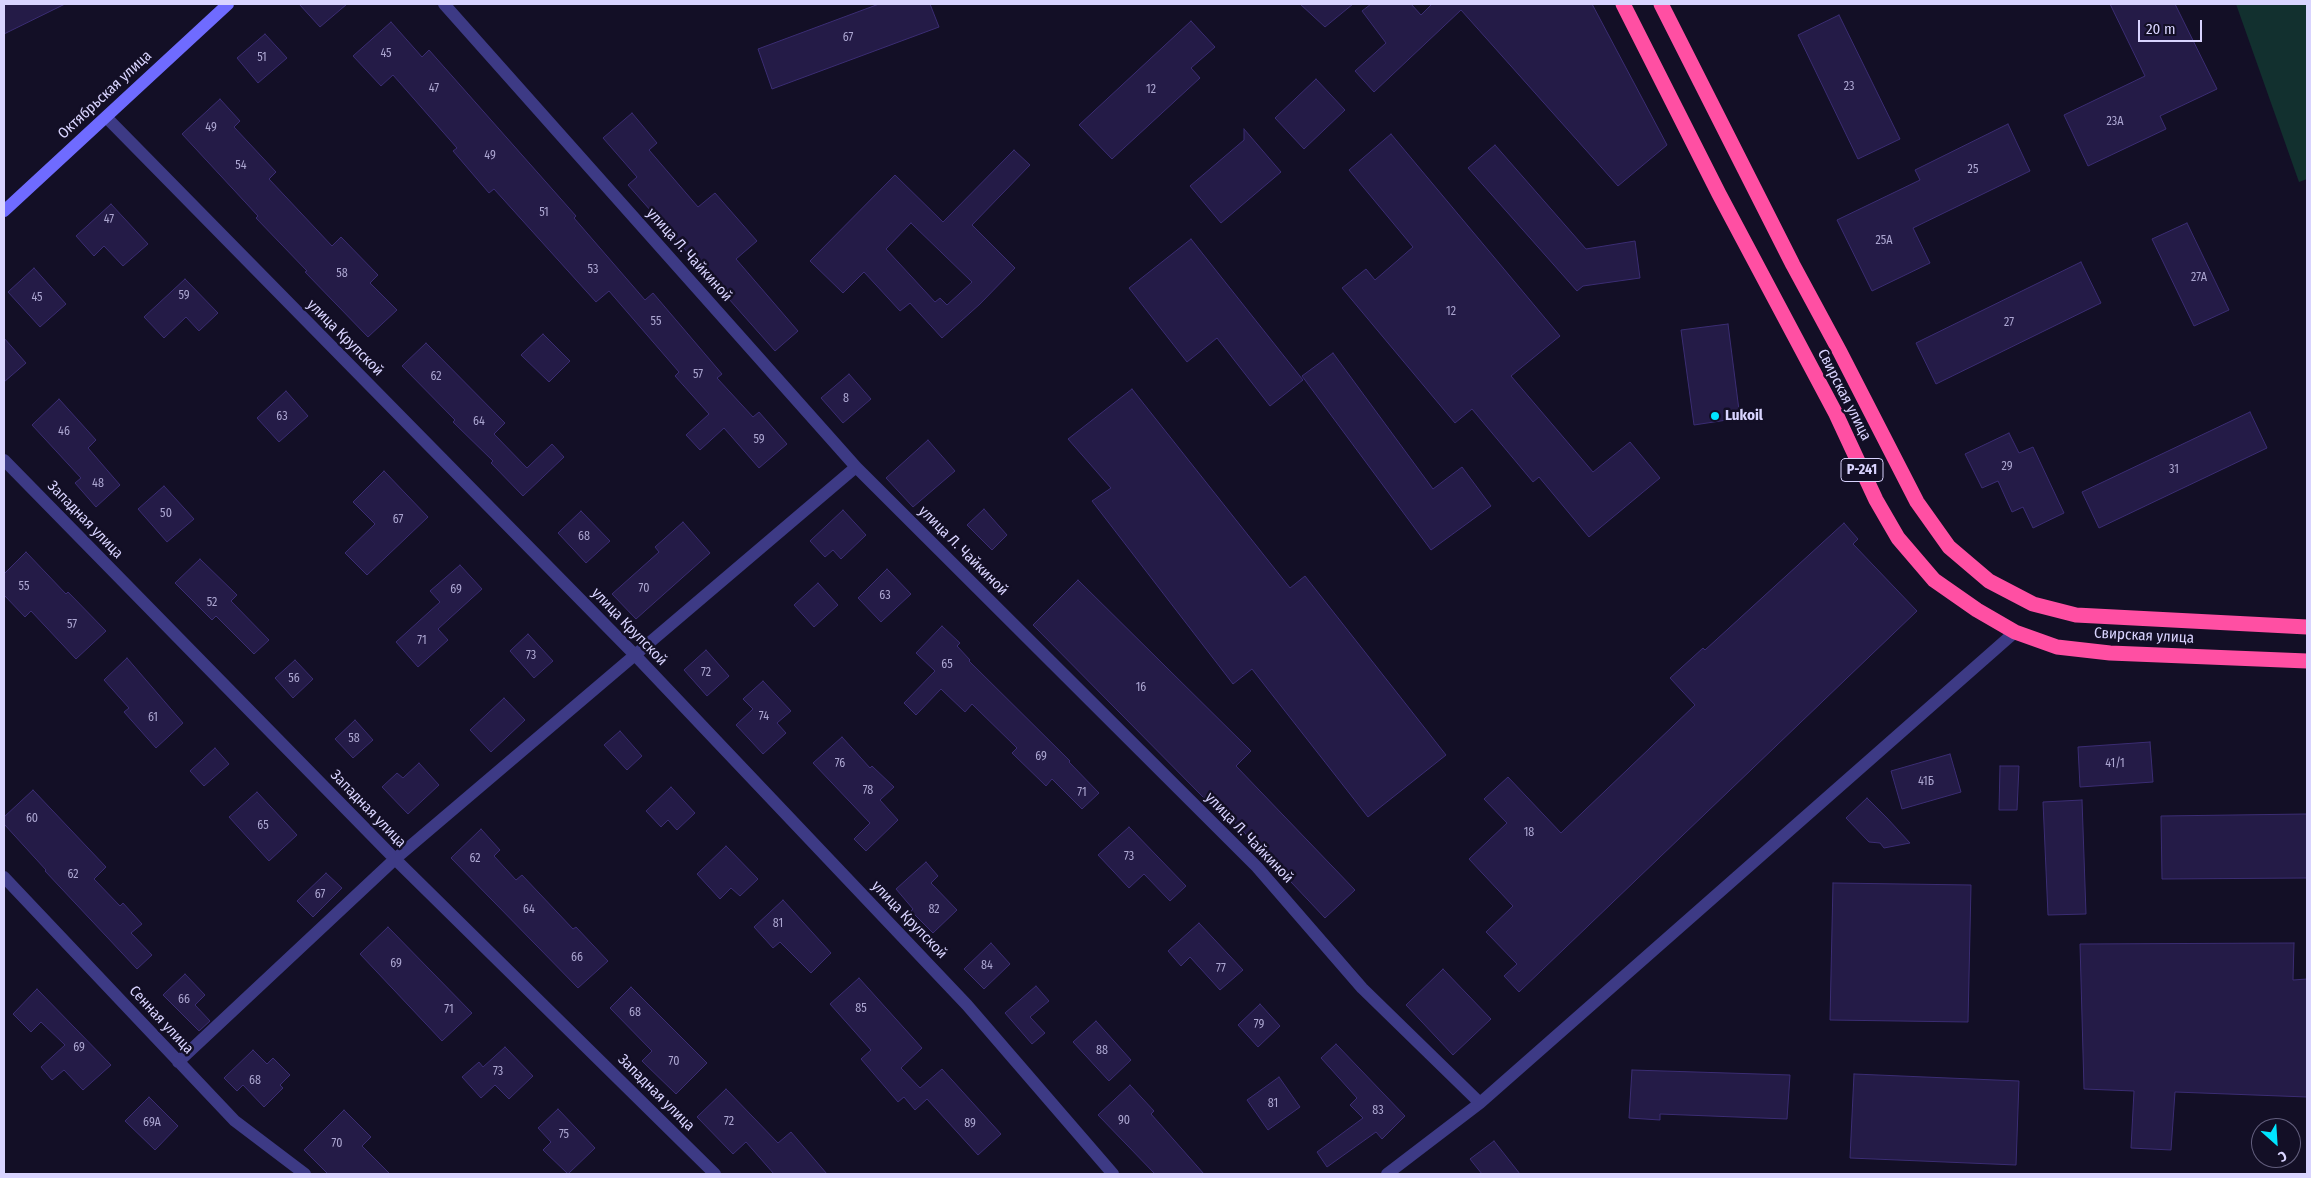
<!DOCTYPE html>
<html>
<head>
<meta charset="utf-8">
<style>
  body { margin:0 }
  #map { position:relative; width:2311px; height:1178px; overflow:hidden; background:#130f26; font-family:"Fira Sans Condensed",sans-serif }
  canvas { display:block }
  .frame { position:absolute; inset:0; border:5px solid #d9d4ff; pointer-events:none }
  .north { position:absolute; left:2251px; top:1118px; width:50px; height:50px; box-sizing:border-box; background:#130f26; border:1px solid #625e7d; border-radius:50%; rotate:154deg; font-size:14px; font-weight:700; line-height:20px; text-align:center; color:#d9d4ff }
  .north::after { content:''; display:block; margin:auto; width:18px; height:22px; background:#00e5ff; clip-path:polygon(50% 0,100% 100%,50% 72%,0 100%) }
  .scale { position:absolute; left:2138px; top:20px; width:64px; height:22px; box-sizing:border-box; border:2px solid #d9d4ff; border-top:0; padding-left:6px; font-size:15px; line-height:18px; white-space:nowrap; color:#d9d4ff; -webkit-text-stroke:4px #130f26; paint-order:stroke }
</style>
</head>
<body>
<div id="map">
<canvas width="2311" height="1178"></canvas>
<div class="frame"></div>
<div class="north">С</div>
<div class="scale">20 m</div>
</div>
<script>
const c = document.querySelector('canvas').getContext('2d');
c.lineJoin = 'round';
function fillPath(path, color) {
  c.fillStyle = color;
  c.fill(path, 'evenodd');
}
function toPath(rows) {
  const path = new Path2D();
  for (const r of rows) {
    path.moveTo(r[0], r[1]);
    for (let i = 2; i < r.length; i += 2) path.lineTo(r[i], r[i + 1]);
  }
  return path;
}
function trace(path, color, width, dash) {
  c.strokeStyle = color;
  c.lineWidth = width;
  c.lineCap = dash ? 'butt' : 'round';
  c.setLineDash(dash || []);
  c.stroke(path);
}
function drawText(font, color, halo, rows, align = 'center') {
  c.font = font + ' "Fira Sans Condensed",sans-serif';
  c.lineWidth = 5;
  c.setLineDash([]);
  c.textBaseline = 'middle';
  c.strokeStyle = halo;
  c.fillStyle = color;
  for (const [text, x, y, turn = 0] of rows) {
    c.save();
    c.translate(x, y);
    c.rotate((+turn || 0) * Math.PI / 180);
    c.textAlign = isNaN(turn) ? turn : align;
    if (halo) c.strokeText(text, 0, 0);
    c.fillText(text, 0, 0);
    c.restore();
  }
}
fillPath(toPath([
  [2236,4,2307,4,2307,179,2299,182]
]), '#12302f');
const building = toPath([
  [4,4,65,4,4,34,4,4],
  [299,4,347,4,320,27,299,4],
  [879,4,930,4,939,27,772,89,758,49,879,4],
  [1300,4,1353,4,1325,27,1300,4],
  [1371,4,1411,4,1421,15,1432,4,1592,4,1667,145,1618,186,1461,10,1374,92,1355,71,1386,43,1362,11,1371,4],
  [2110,4,2175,4,2217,89,2160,116,2166,129,2088,166,2064,115,2145,76,2110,4],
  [1839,15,1900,139,1858,159,1798,35,1839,15],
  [1191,21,1215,47,1191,68,1200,78,1112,159,1079,125,1191,21],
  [391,22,422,57,429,50,576,216,574,218,645,300,653,293,722,374,717,378,753,417,759,412,787,444,759,468,724,428,700,450,686,435,709,414,675,376,679,372,609,291,596,302,494,189,489,193,453,151,457,148,393,75,381,86,353,56,391,22],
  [265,34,287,58,258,83,237,58,265,34],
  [1316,79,1345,110,1304,149,1275,118,1316,79],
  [220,99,240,121,234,127,276,172,269,179,332,246,341,237,378,275,370,283,397,310,368,337,305,272,307,271,256,218,258,216,182,134,220,99],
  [632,113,657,143,649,150,698,207,715,193,757,241,736,259,798,331,775,351,628,185,637,177,603,138,632,113],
  [2008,124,2030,171,1913,228,1930,263,1872,291,1837,220,1920,180,1915,170,2008,124],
  [1244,129,1281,172,1221,223,1190,186,1244,140,1244,129],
  [1391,134,1560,336,1511,376,1593,472,1630,442,1660,478,1589,537,1539,477,1533,482,1472,409,1455,423,1342,288,1366,269,1375,280,1413,247,1349,170,1391,134],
  [1495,145,1586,249,1635,241,1640,278,1583,286,1577,291,1468,168,1495,145],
  [1014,150,1030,165,972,225,1015,268,980,304,942,338,910,303,900,311,864,272,843,293,810,261,895,175,943,222,1014,150],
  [911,223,972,282,947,305,940,298,935,302,886,249,911,223],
  [111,204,148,244,123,266,104,246,94,256,76,236,111,204],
  [2187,223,2229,310,2194,326,2152,239,2187,223],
  [1191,239,1303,380,1270,406,1217,338,1187,362,1129,288,1191,239],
  [2081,262,2101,303,1936,384,1916,343,2081,262],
  [34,268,66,304,40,327,8,292,34,268],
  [185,279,218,313,199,331,186,317,164,338,144,317,185,279],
  [1728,324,1740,418,1694,425,1681,330,1728,324],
  [543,334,570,361,549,382,521,355,543,334],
  [4,338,26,363,4,382,4,338],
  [426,343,505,423,494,434,527,468,552,444,564,457,523,496,491,463,493,461,453,422,455,420,402,366,426,343],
  [1333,353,1433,489,1462,467,1491,506,1431,550,1302,376,1333,353],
  [849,374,871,399,843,423,821,398,849,374],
  [1132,389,1290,588,1305,576,1446,755,1368,817,1252,669,1233,684,1092,501,1111,488,1068,439,1132,389],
  [286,391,308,416,279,442,257,418,286,391],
  [59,399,96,440,88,448,120,485,96,507,75,483,81,478,32,425,59,399],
  [2250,412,2267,448,2099,528,2082,492,2250,412],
  [2009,433,2019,453,2033,447,2064,513,2033,528,2023,507,2012,512,1998,481,1982,488,1965,454,2009,433],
  [928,440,955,471,913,507,886,478,928,440],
  [384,471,428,517,367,575,345,553,375,524,353,502,384,471],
  [164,486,194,519,167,542,138,509,164,486],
  [984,509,1007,535,992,550,967,525,984,509],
  [843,510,866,535,841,559,833,550,825,557,810,541,843,510],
  [581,511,610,541,586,563,558,533,581,511],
  [683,522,710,553,636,619,612,594,659,552,655,547,683,522],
  [1844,523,1858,539,1853,544,1917,611,1519,992,1504,976,1517,964,1486,932,1513,906,1469,859,1507,823,1484,799,1508,777,1561,833,1695,705,1670,678,1703,648,1705,650,1844,523],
  [26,552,66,594,68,592,106,631,76,659,31,611,25,617,4,595,4,574,26,552],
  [200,559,237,595,231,601,269,640,254,654,216,616,212,620,175,583,200,559],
  [460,565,482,589,438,629,448,640,418,667,396,642,440,602,430,591,460,565],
  [887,569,911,594,881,622,858,598,887,569],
  [1078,580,1251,751,1236,766,1355,890,1325,918,1208,794,1204,798,1033,625,1078,580],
  [818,583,838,605,814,627,794,605,818,583],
  [942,626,960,643,957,646,970,660,969,661,1070,761,1069,762,1099,793,1082,809,1052,779,1046,786,1012,753,1017,748,972,704,965,712,941,689,916,715,904,703,935,671,916,653,942,626],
  [528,634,553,661,534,678,510,651,528,634],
  [706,650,729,676,707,696,684,670,706,650],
  [127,658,183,723,156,748,124,712,129,708,104,680,127,658],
  [295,660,313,679,293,698,275,678,295,660],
  [763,681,791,711,777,723,786,733,763,754,736,725,753,709,743,699,763,681],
  [504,698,525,720,491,752,470,730,504,698],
  [355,720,373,740,353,758,335,739,355,720],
  [620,731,642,756,627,770,604,745,620,731],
  [842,737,870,768,872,766,894,787,880,800,898,820,866,851,854,839,870,823,813,763,842,737],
  [2150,742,2153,782,2080,787,2078,747,2150,742],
  [215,748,229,764,204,786,190,771,215,748],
  [1950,754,1961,792,1902,809,1891,771,1950,754],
  [419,763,439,785,408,814,382,787,397,773,403,778,419,763],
  [2000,766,2019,766,2017,810,1999,810,2000,766],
  [671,787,695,813,677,830,668,820,661,827,646,811,671,787],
  [33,790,106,867,94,879,120,906,123,903,142,924,131,933,152,955,137,969,45,871,46,870,4,824,4,817,33,790],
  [257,792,297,835,269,861,229,817,257,792],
  [1867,798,1887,818,1910,843,1884,848,1880,843,1869,842,1846,818,1867,798],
  [2082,800,2086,914,2048,915,2043,802,2082,800],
  [2307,814,2307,878,2162,879,2161,816,2307,814],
  [1129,827,1186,886,1170,901,1144,874,1129,888,1098,855,1129,827],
  [481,829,500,850,494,856,516,880,522,875,573,929,576,927,608,961,578,988,451,858,481,829],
  [726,846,758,879,740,896,731,888,720,899,697,874,726,846],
  [926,862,938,876,931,883,957,910,933,933,911,911,913,909,896,889,926,862],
  [326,873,342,888,313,917,297,901,326,873],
  [1833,883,1971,885,1968,1022,1830,1020,1833,883],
  [783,900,831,953,811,973,780,942,773,948,754,927,783,900],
  [1199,923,1243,970,1220,990,1190,957,1181,966,1168,951,1199,923],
  [388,927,472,1013,442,1041,360,954,388,927],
  [991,943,1010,964,984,989,964,969,991,943],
  [2294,943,2293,980,2307,979,2307,1097,2175,1092,2171,1150,2131,1148,2134,1091,2084,1089,2080,944,2294,943],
  [1443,969,1491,1019,1453,1055,1406,1005,1443,969],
  [185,974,205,995,195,1005,210,1021,199,1031,163,995,185,974],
  [859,978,922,1048,901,1068,920,1088,942,1069,1001,1134,978,1155,927,1099,915,1110,904,1097,898,1102,861,1059,871,1050,830,1004,859,978],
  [1036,986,1049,1001,1030,1017,1045,1033,1032,1044,1005,1013,1036,986],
  [631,987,707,1063,676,1094,642,1061,652,1051,610,1008,631,987],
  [37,989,111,1065,83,1090,64,1070,52,1080,41,1067,65,1045,41,1022,31,1032,13,1014,37,989],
  [1260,1004,1280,1026,1258,1047,1238,1025,1260,1004],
  [1096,1021,1131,1060,1109,1081,1073,1042,1096,1021],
  [1336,1044,1405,1116,1382,1139,1376,1132,1327,1167,1317,1152,1363,1118,1350,1105,1357,1098,1321,1058,1336,1044],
  [505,1047,533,1076,509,1099,495,1085,481,1098,462,1077,479,1062,483,1067,505,1047],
  [253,1050,267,1064,273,1058,290,1075,280,1085,283,1088,264,1107,243,1085,237,1091,224,1078,253,1050],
  [1632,1070,1790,1075,1787,1119,1660,1114,1660,1120,1629,1118,1632,1070],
  [1854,1074,2019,1081,2016,1165,1850,1158,1854,1074],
  [1279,1077,1300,1107,1268,1130,1247,1100,1279,1077],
  [1130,1085,1154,1111,1151,1114,1204,1174,1155,1174,1098,1115,1130,1085],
  [726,1089,778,1143,791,1132,827,1174,774,1174,746,1142,733,1154,697,1117,726,1089],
  [149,1097,178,1126,155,1150,125,1121,149,1097],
  [558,1109,595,1148,568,1174,543,1150,551,1142,538,1128,558,1109],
  [344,1110,371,1137,362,1146,390,1174,328,1174,304,1150,344,1110],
  [1494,1141,1520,1174,1482,1174,1470,1159,1494,1141]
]);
fillPath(building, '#241b47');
trace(building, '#3b2d73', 1);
trace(toPath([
  [444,4,856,467,1257,867,1362,988,1480,1103],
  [106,117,634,654,967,1005,1113,1174],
  [4,460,395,859,715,1174],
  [4,877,235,1121,305,1174],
  [178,1062,395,859,856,467],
  [1387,1174,1480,1103,2015,632]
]), '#3d3a85', 12);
trace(toPath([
  [4,211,228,4]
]), '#6f6bff', 12);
trace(toPath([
  [1623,4,1719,194,1836,414,1876,500,1898,538,1934,580,1977,610,2015,632,2057,647,2110,653,2307,661],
  [1661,4,1793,265,1840,352,1917,502,1949,547,1989,581,2033,604,2076,615,2307,627]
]), '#ff4fa3', 15);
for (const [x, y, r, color] of [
  [1715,416,5,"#00e5ff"]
]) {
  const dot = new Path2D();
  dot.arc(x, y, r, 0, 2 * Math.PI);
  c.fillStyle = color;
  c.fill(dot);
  trace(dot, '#130f26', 2);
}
drawText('12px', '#aca6d1', null, [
  ["67",848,38],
  ["45",386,54],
  ["51",262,58],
  ["23",1849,87],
  ["47",434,89],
  ["12",1151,90],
  ["23А",2115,122],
  ["49",211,128],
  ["49",490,156],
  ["54",241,166],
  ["25",1973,170],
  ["51",544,213],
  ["47",109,220],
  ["25А",1884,241],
  ["53",593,270],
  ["58",342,274],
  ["27А",2199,278],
  ["59",184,296],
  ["45",37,298],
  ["12",1451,312],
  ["55",656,322],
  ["27",2009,323],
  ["57",698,375],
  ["62",436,377],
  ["8",846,399],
  ["63",282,417],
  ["64",479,422],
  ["46",64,432],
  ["59",759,440],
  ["29",2007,467],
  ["31",2174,470],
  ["48",98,484],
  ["50",166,514],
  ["67",398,520],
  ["68",584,537],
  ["55",24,587],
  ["70",644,589],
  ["69",456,590],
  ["63",885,596],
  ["52",212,603],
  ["57",72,625],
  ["71",422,641],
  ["73",531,656],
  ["65",947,665],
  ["72",706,673],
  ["56",294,679],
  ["16",1141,688],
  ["74",764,717],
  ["61",153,718],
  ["58",354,739],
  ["69",1041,757],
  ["76",840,764],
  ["41/1",2115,764],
  ["41Б",1926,782],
  ["78",868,791],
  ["71",1082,793],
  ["60",32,819],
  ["65",263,826],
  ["18",1529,833],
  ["73",1129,857],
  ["62",475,859],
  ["62",73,875],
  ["67",320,895],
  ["64",529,910],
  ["82",934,910],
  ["81",778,924],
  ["66",577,958],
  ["69",396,964],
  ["84",987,966],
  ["77",1221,969],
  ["66",184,1000],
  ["85",861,1009],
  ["71",449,1010],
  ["68",635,1013],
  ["79",1259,1025],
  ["69",79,1048],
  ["88",1102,1051],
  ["70",674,1062],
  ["73",498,1072],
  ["68",255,1081],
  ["81",1273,1104],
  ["83",1378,1111],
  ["90",1124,1121],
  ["72",729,1122],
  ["69А",152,1123],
  ["89",970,1124],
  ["75",564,1135],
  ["70",337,1144]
]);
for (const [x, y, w] of [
  [1862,470,42]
]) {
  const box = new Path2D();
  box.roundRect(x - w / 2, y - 11.5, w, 23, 4);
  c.fillStyle = '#130f26';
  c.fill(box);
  trace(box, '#d9d4ff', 1);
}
drawText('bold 14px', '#d9d4ff', null, [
  ["Р-241",1862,470]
]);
drawText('15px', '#d9d4ff', '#130f26', [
  ["Октябрьская улица",105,95,-43],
  ["улица Л. Чайкиной",689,255,48],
  ["улица Крупской",345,338,45],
  ["Свирская улица",1844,395,63],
  ["Западная улица",85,520,46],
  ["улица Л. Чайкиной",963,551,45],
  ["улица Крупской",629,627,46],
  ["Свирская улица",2144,636,3],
  ["Западная улица",368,809,46],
  ["улица Л. Чайкиной",1249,838,46],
  ["улица Крупской",909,920,46],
  ["Сенная улица",161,1020,47],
  ["Западная улица",656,1093,45]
]);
drawText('bold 15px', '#d9d4ff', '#130f26', [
  ["Lukoil",1725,416]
], 'left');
</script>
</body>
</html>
